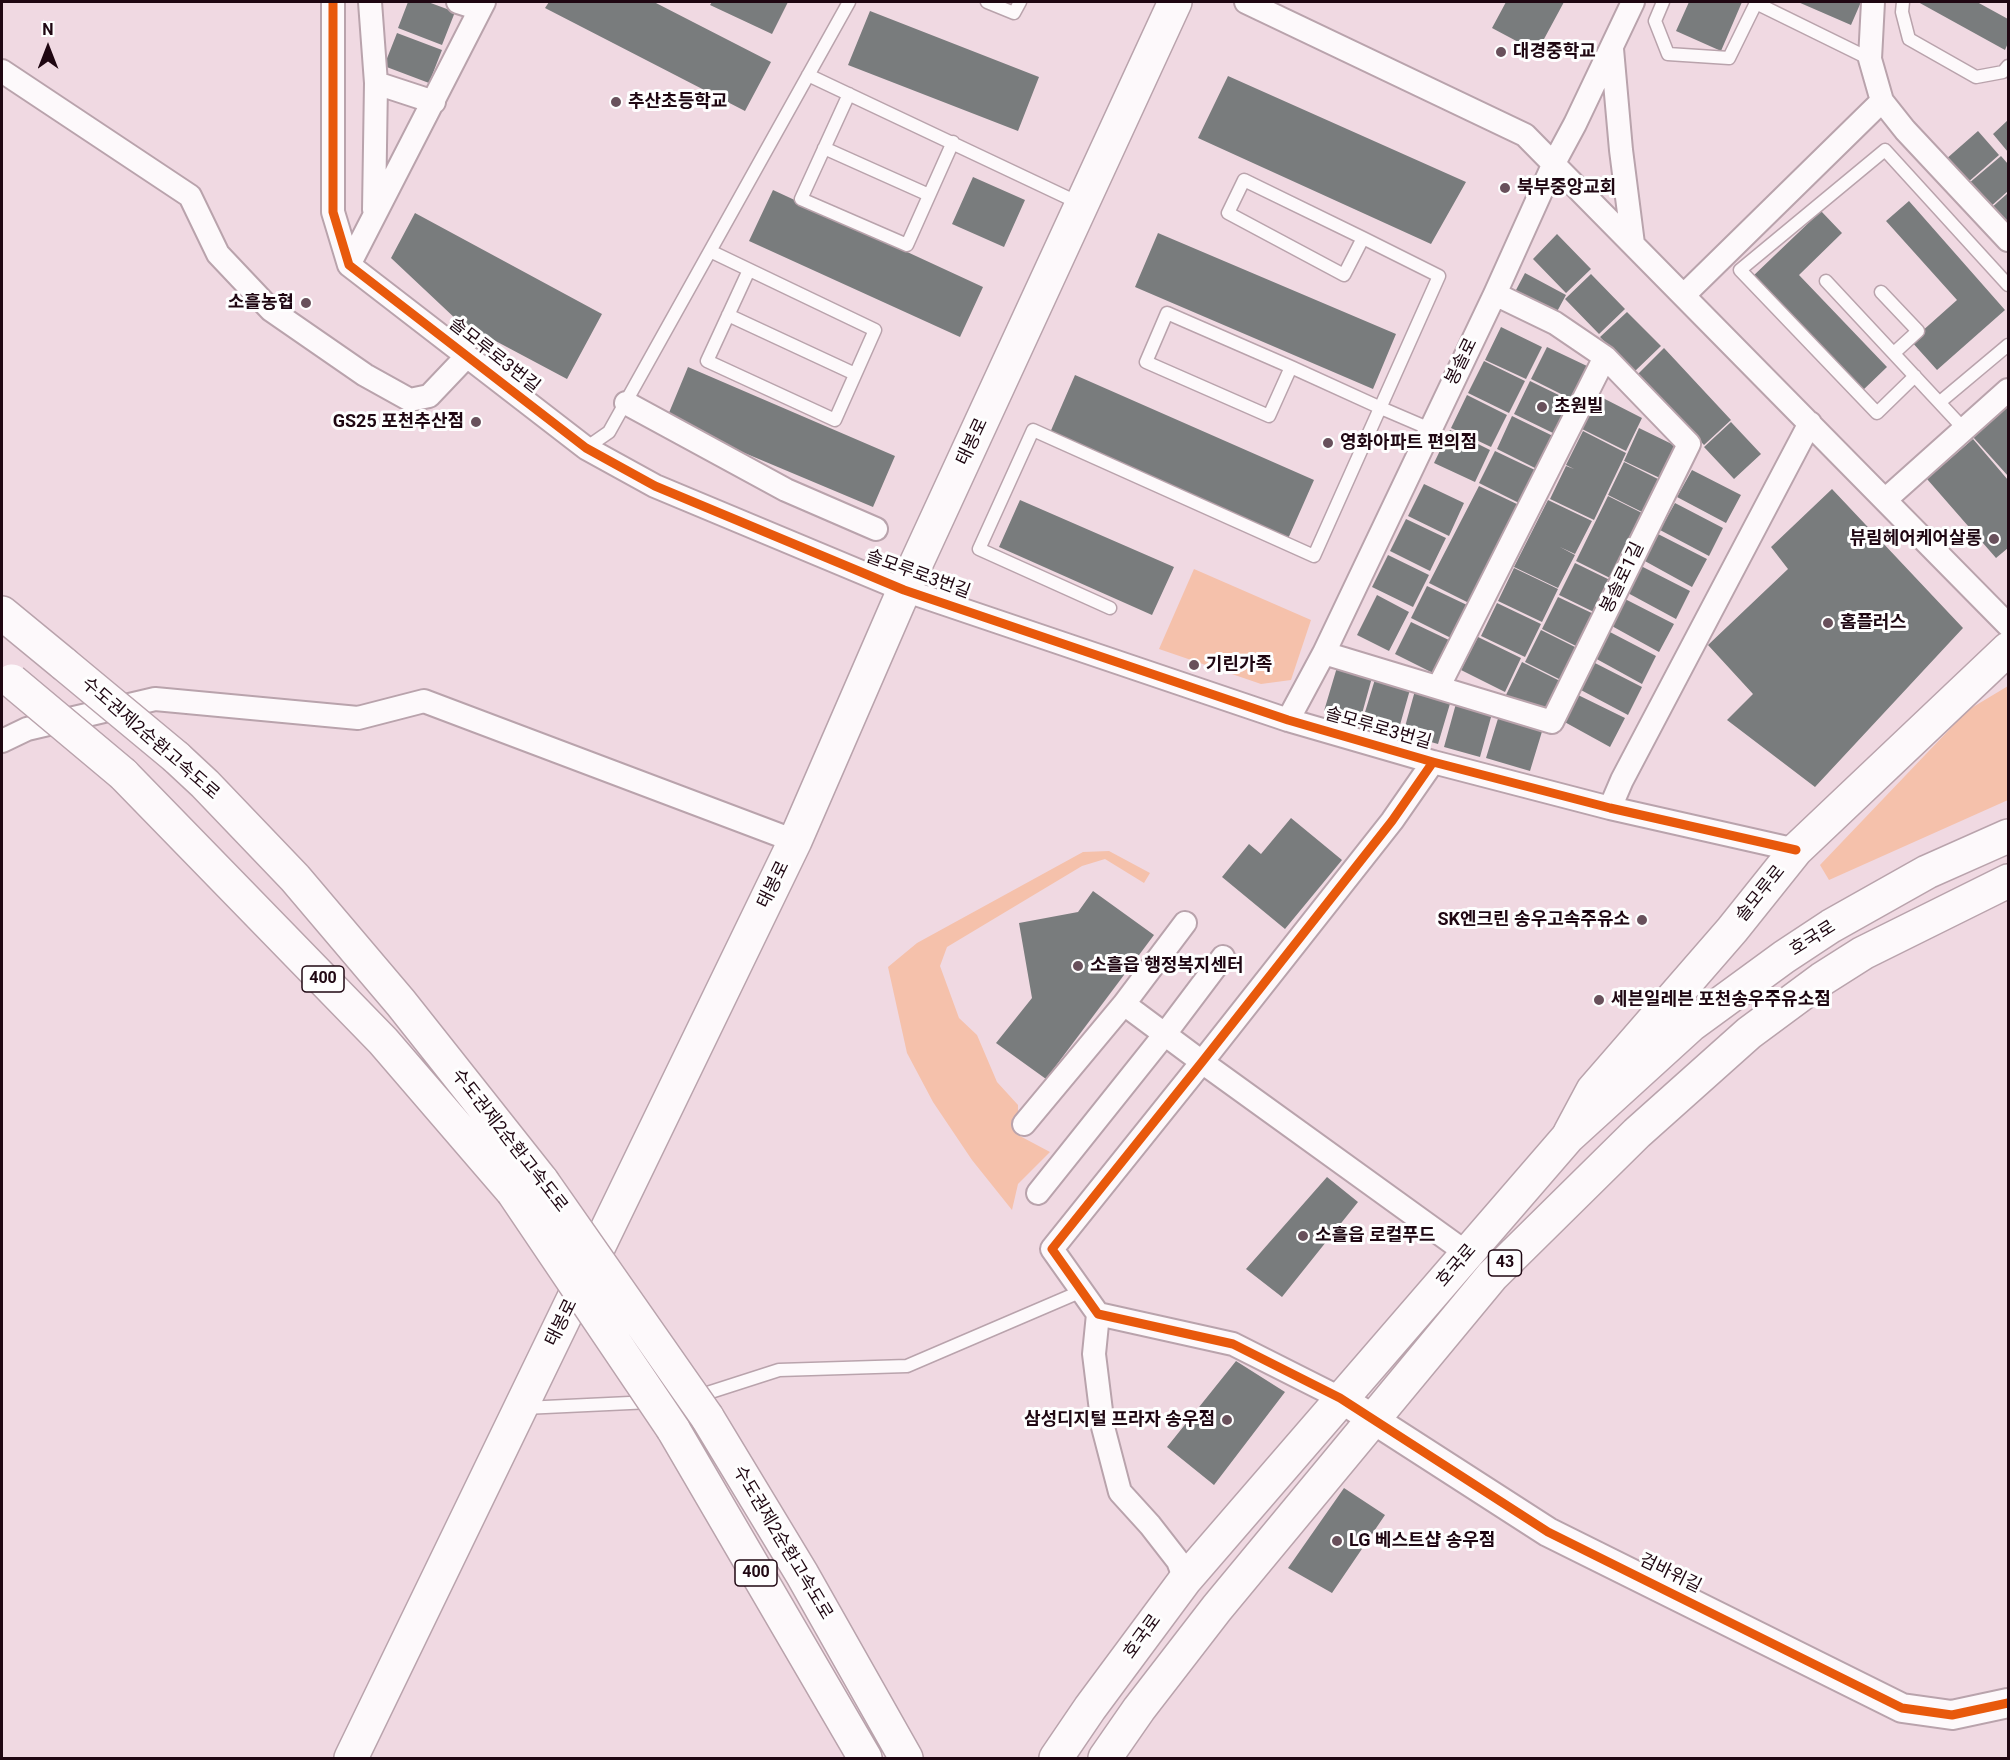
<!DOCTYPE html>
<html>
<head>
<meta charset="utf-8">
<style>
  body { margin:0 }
  #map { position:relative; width:2010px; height:1760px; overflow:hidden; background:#f0d9e2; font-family:Roboto,sans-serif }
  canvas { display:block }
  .frame { position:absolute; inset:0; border:3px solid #1f0712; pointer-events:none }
  .north { position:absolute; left:18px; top:18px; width:60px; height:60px; -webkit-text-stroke:4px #fefefe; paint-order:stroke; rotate:0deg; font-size:16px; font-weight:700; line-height:24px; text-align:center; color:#1f0712 }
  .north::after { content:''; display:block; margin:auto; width:21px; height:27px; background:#1f0712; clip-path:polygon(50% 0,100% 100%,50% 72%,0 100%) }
</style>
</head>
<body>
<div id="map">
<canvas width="2010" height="1760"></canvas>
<div class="frame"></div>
<div class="north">N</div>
</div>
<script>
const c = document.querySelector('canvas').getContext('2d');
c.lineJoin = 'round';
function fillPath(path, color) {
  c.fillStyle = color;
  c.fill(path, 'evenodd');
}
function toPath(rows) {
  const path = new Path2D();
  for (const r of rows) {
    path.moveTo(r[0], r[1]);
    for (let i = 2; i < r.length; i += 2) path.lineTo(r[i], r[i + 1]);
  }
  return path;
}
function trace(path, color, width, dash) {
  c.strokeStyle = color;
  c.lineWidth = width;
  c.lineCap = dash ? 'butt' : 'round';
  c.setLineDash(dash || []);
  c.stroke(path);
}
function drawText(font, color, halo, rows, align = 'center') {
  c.font = font + ' Roboto,"Noto Sans KR",sans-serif';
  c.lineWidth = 6;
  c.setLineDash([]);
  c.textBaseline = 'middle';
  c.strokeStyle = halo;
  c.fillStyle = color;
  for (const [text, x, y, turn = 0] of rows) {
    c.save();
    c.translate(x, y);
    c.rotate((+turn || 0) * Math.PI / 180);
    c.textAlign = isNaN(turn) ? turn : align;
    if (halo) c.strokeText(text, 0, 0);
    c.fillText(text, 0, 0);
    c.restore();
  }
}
fillPath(toPath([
  [1194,569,1311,620,1291,680,1261,684,1159,649],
  [2008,686,2008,800,1829,880,1820,865,1968,710],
  [1109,851,1150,873,1144,883,1105,859,1082,866,947,947,940,966,959,1018,977,1035,997,1082,1018,1105,1018,1135,1050,1152,1018,1184,1012,1210,972,1160,933,1102,907,1053,888,967,917,943,1083,852]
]), '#f5c1ab');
fillPath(toPath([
  [408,2,428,2,455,12,442,45,398,28],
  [549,2,654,2,771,62,745,111,545,8],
  [712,2,788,2,772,34,710,5],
  [1506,2,1564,2,1537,52,1492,28],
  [1689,2,1742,2,1721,51,1676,31],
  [1798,2,1861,2,1851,25],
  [1918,2,1977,2,2008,19,2008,43,2005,50],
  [870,11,1039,77,1018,131,848,65],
  [397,33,442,50,429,83,384,66],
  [1228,76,1466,182,1431,244,1198,138],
  [2008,120,2008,152,1993,134],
  [1978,131,1999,155,1966,184,1945,160],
  [2001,156,2008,164,2008,191,1989,208,1968,184],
  [973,177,1025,200,1004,247,952,224],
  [773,190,983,287,960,337,749,241],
  [2008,193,2008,230,1990,209],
  [1909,201,2005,310,1937,370,1911,341,1957,300,1886,221],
  [1821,211,1842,233,1799,275,1887,367,1861,392,1751,278],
  [415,213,602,314,567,379,458,321,391,258],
  [1158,233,1396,334,1373,389,1135,287],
  [1557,234,1591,269,1566,293,1533,259],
  [1525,273,1566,295,1553,319,1521,302,1516,290],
  [1591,274,1625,309,1599,334,1565,299],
  [1627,312,1661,346,1634,372,1600,337],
  [1501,327,1542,347,1526,379,1485,360],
  [1547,347,1587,366,1571,399,1531,379],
  [1664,348,1731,420,1704,445,1638,374],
  [1484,361,1525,381,1509,413,1468,393],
  [688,367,895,456,873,507,666,420],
  [1075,375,1314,480,1287,541,1049,435],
  [1530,381,1571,401,1555,434,1514,414],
  [1467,395,1507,415,1491,447,1451,428],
  [1599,396,1642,418,1626,451,1582,429],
  [2008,404,2008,476,1973,437],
  [1512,416,1553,436,1537,469,1497,449],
  [1731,422,1761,454,1734,479,1704,447],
  [1639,428,1680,448,1664,480,1624,461],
  [1450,430,1490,450,1475,482,1434,463],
  [1583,431,1626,453,1594,520,1550,499,1566,466,1574,469,1566,465],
  [1973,439,2008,480,2008,548,1996,558,1927,479],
  [1495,451,1535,470,1519,503,1479,483],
  [1624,462,1664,482,1648,515,1608,495],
  [1692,470,1741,495,1726,523,1677,497],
  [1424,484,1464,503,1449,536,1408,516],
  [1479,486,1519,505,1469,603,1429,583],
  [1832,489,1963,628,1815,787,1727,720,1753,694,1708,645,1788,569,1771,547],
  [1608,496,1648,516,1616,581,1576,561],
  [1020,500,1174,567,1152,615,999,547],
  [1548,500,1592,521,1575,554,1560,547,1575,555,1558,588,1514,567],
  [1675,503,1723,528,1709,556,1660,530],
  [1406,519,1446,538,1430,571,1390,551],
  [1658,534,1707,559,1692,587,1643,560],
  [1388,555,1429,575,1413,607,1372,587],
  [1575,563,1616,583,1600,615,1559,595],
  [1641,566,1690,591,1676,619,1626,592],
  [1514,568,1558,589,1542,622,1498,601],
  [1427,586,1467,605,1451,638,1411,618],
  [1377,595,1409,612,1389,651,1357,635],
  [1558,597,1598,616,1582,649,1542,629],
  [1625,599,1674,624,1659,652,1610,625],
  [1497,603,1541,624,1525,657,1481,636],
  [1411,622,1451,641,1435,674,1395,654],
  [1541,630,1581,650,1565,682,1525,662],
  [1608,631,1656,656,1642,684,1593,657],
  [1478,637,1521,658,1505,692,1461,670],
  [1522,662,1562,682,1546,714,1506,695],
  [1593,662,1642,687,1628,715,1579,689],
  [1338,664,1373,674,1360,721,1324,711],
  [1376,676,1411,686,1398,732,1362,722],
  [1416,687,1452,697,1438,744,1403,734],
  [1576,694,1625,718,1610,747,1561,720],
  [1457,700,1493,710,1480,757,1444,747],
  [1500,712,1544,725,1530,771,1486,758],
  [1291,818,1342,860,1285,929,1222,877,1249,844,1261,854],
  [1093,891,1154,935,1046,1079,996,1043,1032,998,1019,923,1078,912],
  [1327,1177,1358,1202,1282,1297,1246,1269],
  [1236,1361,1285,1392,1214,1485,1167,1447],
  [1344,1488,1385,1515,1332,1593,1288,1568]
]), '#797c7d');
const service = toPath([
  [987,2,1014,13,1020,2],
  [1663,2,1655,21,1668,54,1729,58,1756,3,1870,59],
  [1903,2,1902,12,1909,39,1976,77,2003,72,2008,66],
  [808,75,1081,204],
  [849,94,801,199,907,245,953,142],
  [824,148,929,195],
  [710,251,875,330,835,420,707,361,749,270],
  [1826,281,1964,429],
  [1881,292,1918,331,1894,353],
  [728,315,855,374],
  [1291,367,1269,416,1146,362,1167,313,1291,367,1381,408,1430,429],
  [1915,376,1877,413,1740,270,1885,150,2008,285],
  [1940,402,2008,345],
  [586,448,609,432,849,2],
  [1110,608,979,549,1033,430,1314,556,1439,276,1363,238,1244,180,1228,213,1344,275,1363,238],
  [695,1397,779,1370,907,1366,1082,1291],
  [524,1408,651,1402]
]);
const minor = toPath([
  [333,2,333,212,349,265,586,448,655,486,904,590,1288,720,1433,762,1610,808,1796,850],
  [370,2,376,83,374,210],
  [458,2,480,9],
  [1246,2,1525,135,2008,625],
  [1873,2,1870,59,1882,101,1905,130,2008,240],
  [1612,49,1621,150,1633,244],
  [2,71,190,196,218,254,271,310,365,375,410,400,429,396,467,356],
  [376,83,434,102],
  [349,265,484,2],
  [1684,295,1882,101],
  [626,403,786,490,876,529],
  [1885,500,2008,390],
  [1324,653,1552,722,1689,444,1605,357,1555,323,1495,294],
  [1439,686,1605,357],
  [1288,720,1324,653,1495,294,1554,163,1575,124,1633,2],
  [2,741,27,729,155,699,358,718,424,701,795,841],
  [1610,808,1622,780,1810,423],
  [1124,1004,1185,923],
  [1024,1124,1124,1004,1202,1062,1468,1254],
  [1038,1193,1165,1034,1223,957],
  [1098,1314,1094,1354,1103,1427,1120,1492,1150,1525,1178,1561,1185,1580],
  [1340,1398,1233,1344,1098,1314,1052,1249,1202,1062,1392,821,1433,762]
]);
const tertiary = toPath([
  [1340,1398,1548,1532,1902,1708,1952,1715,2008,1703]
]);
const secondary = toPath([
  [1570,1133,1593,1090,1732,930,1796,850,2008,649],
  [351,1758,795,841,904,590,1175,2]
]);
const primary = toPath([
  [1056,1758,1090,1708,1185,1580,1568,1137,1691,1025,1784,957,1831,926,1927,872,2008,836],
  [1105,1758,1139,1709,1217,1608,1492,1276,1637,1133,1749,1033,1822,979,1863,953,2008,881]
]);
const motorway = toPath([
  [2,613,64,664],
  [176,757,205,784,295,878,401,1003,542,1181],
  [123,774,383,1041,513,1192],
  [707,1417,802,1574,906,1758],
  [673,1429,865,1758]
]);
trace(service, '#b9a3ac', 15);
trace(minor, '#b9a3ac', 26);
trace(tertiary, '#b9a3ac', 32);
trace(secondary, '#b9a3ac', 36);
trace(primary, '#b9a3ac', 36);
trace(motorway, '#b9a3ac', 36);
trace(service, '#fdf9fb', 12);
trace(minor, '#fdf9fb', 22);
trace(tertiary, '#fdf9fb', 28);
trace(secondary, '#fdf9fb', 33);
trace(primary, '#fdf9fb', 33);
trace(motorway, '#fdf9fb', 33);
const motorwayBridge = toPath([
  [64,664,176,757],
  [12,681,123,774],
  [542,1181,707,1417],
  [513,1192,673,1429]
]);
trace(motorwayBridge, '#b9a3ac', 36, []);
trace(motorwayBridge, '#fdf9fb', 33);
trace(toPath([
  [333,2,333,212,349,265,586,448,655,486,904,590,1288,720,1433,762,1610,808,1796,850],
  [1433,762,1392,821,1202,1062,1052,1249,1098,1314,1233,1344,1340,1398,1548,1532,1902,1708,1952,1715,2008,1703]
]), '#e8590c', 9);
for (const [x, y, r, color] of [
  [1501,52,6,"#68505b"],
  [616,102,6,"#68505b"],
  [1505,188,6,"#68505b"],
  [306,303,6,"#68505b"],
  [1542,407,6,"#68505b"],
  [476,422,6,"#68505b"],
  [1328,443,6,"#68505b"],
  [1994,539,6,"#68505b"],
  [1828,623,6,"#68505b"],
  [1194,665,6,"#68505b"],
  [1642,920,6,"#68505b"],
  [1078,966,6,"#68505b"],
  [1599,1000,6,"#68505b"],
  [1303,1236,6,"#68505b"],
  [1227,1420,6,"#68505b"],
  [1337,1541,6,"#68505b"]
]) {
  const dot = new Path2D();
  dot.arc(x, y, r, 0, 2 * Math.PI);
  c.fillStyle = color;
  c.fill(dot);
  trace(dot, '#fefefe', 2);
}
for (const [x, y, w] of [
  [323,979,42],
  [1505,1263,33],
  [756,1573,42]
]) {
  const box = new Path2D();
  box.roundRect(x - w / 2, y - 13, w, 26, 4.5);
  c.fillStyle = '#fefefe';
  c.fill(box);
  trace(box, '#1f0712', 1.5);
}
drawText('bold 16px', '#1f0712', null, [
  ["400",323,979],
  ["43",1505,1263],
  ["400",756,1573]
]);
drawText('bold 18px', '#1f0712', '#fefefe', [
  ["대경중학교",1513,52],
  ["추산초등학교",628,102],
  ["북부중앙교회",1517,188],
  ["소흘농협",294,303,"right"],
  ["초원빌",1554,407],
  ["GS25 포천추산점",464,422,"right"],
  ["영화아파트 편의점",1340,443],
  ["뷰림헤어케어살롱",1982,539,"right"],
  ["홈플러스",1840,623],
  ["기린가족",1206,665],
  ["SK엔크린 송우고속주유소",1630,920,"right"],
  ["소흘읍 행정복지센터",1090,966],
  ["세븐일레븐 포천송우주유소점",1611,1000],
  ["소흘읍 로컬푸드",1315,1236],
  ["삼성디지털 프라자 송우점",1215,1420,"right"],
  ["LG 베스트샵 송우점",1349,1541]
], 'left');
drawText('18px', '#1f0712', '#fefefe', [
  ["솔모루로3번길",494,356,38],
  ["봉솔로",1462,362,-64],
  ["태봉로",973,442,-65],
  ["솔모루로3번길",918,575,20],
  ["봉솔로1길",1623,578,-64],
  ["솔모루로3번길",1378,729,16],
  ["수도권제2순환고속도로",150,739,41],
  ["태봉로",774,885,-64],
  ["솔모루로",1761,894,-51],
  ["호국로",1813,939,-32],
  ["수도권제2순환고속도로",509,1141,52],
  ["호국로",1457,1266,-49],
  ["태봉로",562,1323,-64],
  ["수도권제2순환고속도로",782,1543,59],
  ["검바위길",1670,1574,26],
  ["호국로",1143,1637,-54]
]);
</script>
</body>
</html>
